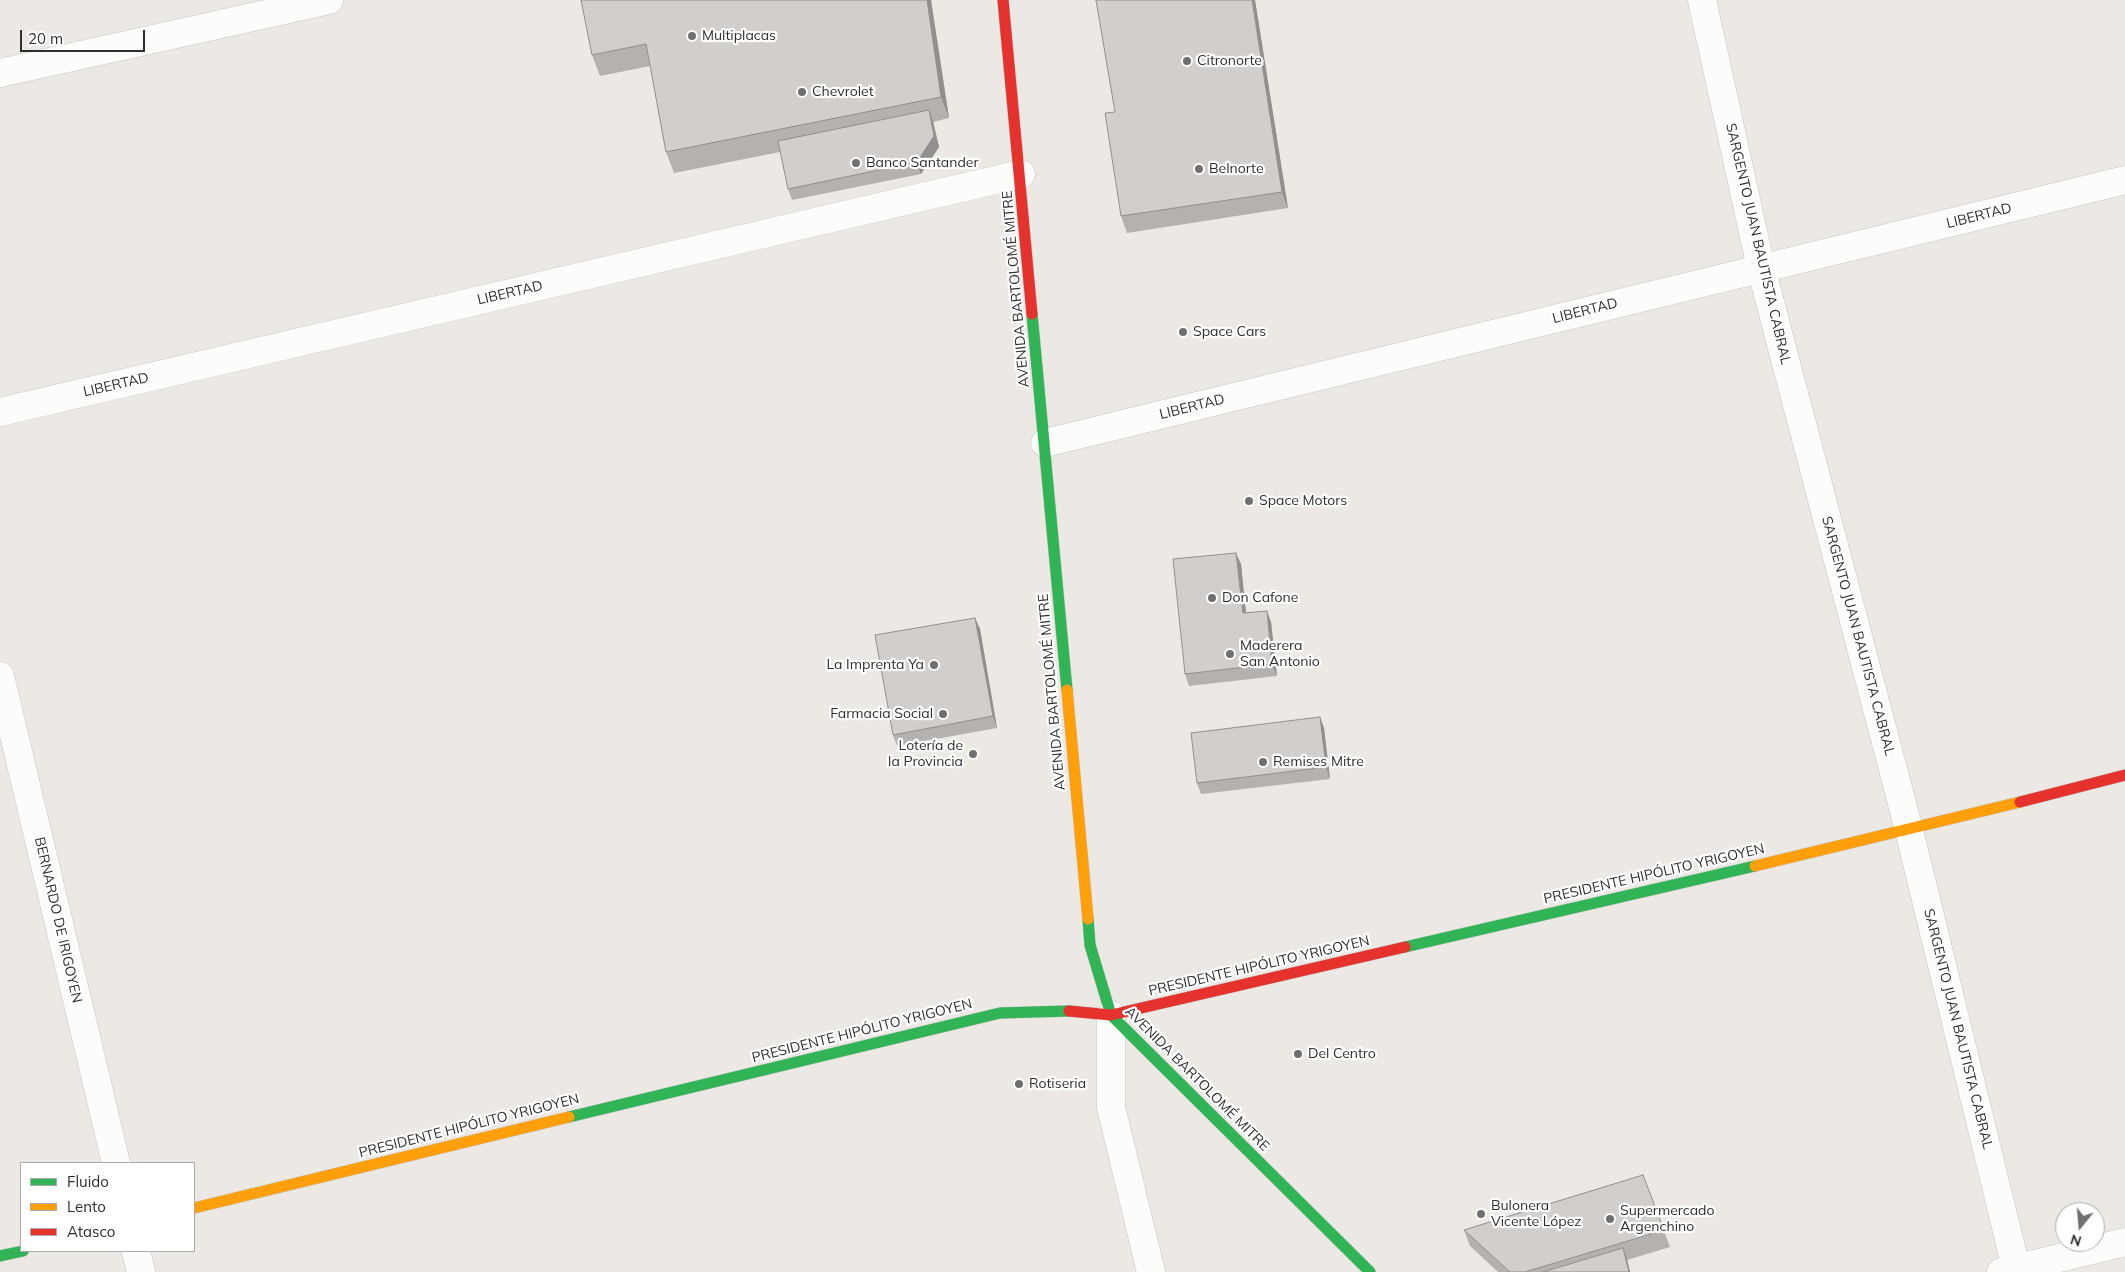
<!DOCTYPE html>
<html>
<head>
<meta charset="utf-8">
<style>
  body { margin:0 }
  #map { position:relative; width:2125px; height:1272px; overflow:hidden; background:#ece8e4; font-family:Mulish,sans-serif }
  canvas { display:block }
  .legend { position:absolute; left:20px; top:1162px; width:175px; height:90px; box-sizing:border-box; background:#fff; border:1px solid #ababab; margin:0; padding:6px 9px; list-style:none; font-size:15px; color:#2e2e2e }
  .legend li { display:flex; align-items:center; gap:10px; height:25px }
  .legend b { width:25px; border:1px solid #ababab }
  .north { position:absolute; left:2055px; top:1202px; width:50px; height:50px; box-sizing:border-box; background:#fff; border:1px solid #ababab; border-radius:50%; rotate:197deg; font-size:14px; font-weight:700; line-height:20px; text-align:center; color:#2e2e2e }
  .north::after { content:''; display:block; margin:auto; width:18px; height:22px; background:#706f6e; clip-path:polygon(50% 0,100% 100%,50% 72%,0 100%) }
  .scale { position:absolute; left:20px; top:30px; width:125px; height:22px; box-sizing:border-box; border:2px solid #2e2e2e; border-top:0; padding-left:6px; font-size:15px; line-height:18px; white-space:nowrap; color:#2e2e2e; -webkit-text-stroke:4px #fff; paint-order:stroke }
</style>
</head>
<body>
<div id="map">
<canvas width="2125" height="1272"></canvas>
<ul class="legend">
<li><b style="height:6px;background:#30b455"></b>Fluido</li>
<li><b style="height:6px;background:#ff9f0a"></b>Lento</li>
<li><b style="height:6px;background:#e5322d"></b>Atasco</li>
</ul>
<div class="north">N</div>
<div class="scale">20 m</div>
</div>
<script>
const c = document.querySelector('canvas').getContext('2d');
c.lineJoin = 'round';
function toPath(rows) {
  const path = new Path2D();
  for (const r of rows) {
    path.moveTo(r[0], r[1]);
    for (let i = 2; i < r.length; i += 2) path.lineTo(r[i], r[i + 1]);
  }
  return path;
}
function trace(path, color, width, dash) {
  c.strokeStyle = color;
  c.lineWidth = width;
  c.lineCap = dash ? 'butt' : 'round';
  c.setLineDash(dash || []);
  c.stroke(path);
}
function fillPath(path, color) {
  c.fillStyle = color;
  c.fill(path, 'evenodd');
}
function drawText(font, color, halo, rows, align = 'center') {
  c.font = font + ' Mulish,sans-serif';
  c.lineWidth = 4.5;
  c.setLineDash([]);
  c.textBaseline = 'middle';
  c.strokeStyle = halo;
  c.fillStyle = color;
  for (const [text, x, y, turn = 0] of rows) {
    c.save();
    c.translate(x, y);
    c.rotate((+turn || 0) * Math.PI / 180);
    c.textAlign = isNaN(turn) ? turn : align;
    if (halo) c.strokeText(text, 0, 0);
    c.fillText(text, 0, 0);
    c.restore();
  }
}
const street = toPath([
  [1702,0,1761,268,1909,830,2017,1272],
  [0,73,329,0],
  [0,412,1021,174],
  [1045,443,2125,180],
  [0,676,116,1163],
  [1111,1015,1111,1107,1151,1272],
  [136,1251,141,1272],
  [2001,1272,2125,1242]
]);
const fast = toPath([
  [1032,314,1067,690],
  [1088,919,1090,945,1111,1015,1370,1272],
  [1405,947,1755,866],
  [569,1117,1000,1013,1069,1011],
  [0,1256,23,1251]
]);
const slow = toPath([
  [1067,690,1088,919],
  [1755,866,2020,802],
  [194,1208,569,1117]
]);
const jam = toPath([
  [1003,0,1032,314],
  [2020,802,2125,775],
  [1069,1011,1111,1015,1405,947]
]);
trace(street, '#c5c4c5', 29);
trace(fast, '#c5c4c5', 12);
trace(slow, '#c5c4c5', 12);
trace(jam, '#c5c4c5', 12);
trace(street, '#fcfcfb', 28);
trace(fast, '#30b455', 11);
trace(slow, '#ff9f0a', 11);
trace(jam, '#e5322d', 11);
fillPath(toPath([
  [581,0,931,0,949,118,933,122,939,147,921,174,792,200,788,189,780,152,674,173,666,152,650,66,600,76,592,55],
  [1255,0,1288,208,1127,233,1121,216,1115,112],
  [1241,564,1246,613,1271,622,1277,676,1189,686,1185,674],
  [975,618,980,629,997,728,897,746,893,735],
  [1320,717,1324,728,1330,779,1201,794,1197,783],
  [1643,1175,1670,1247,1627,1260,1630,1272,1498,1272,1470,1246,1464,1230]
]), '#b4b1af');
fillPath(toPath([
  [927,0,931,0,932,7,949,118,941,97],
  [1252,0,1255,0,1288,208,1282,192],
  [929,110,933,121,939,147,921,174,917,162],
  [1236,553,1241,564,1247,625,1243,613],
  [1267,611,1271,622,1277,676,1272,664],
  [975,618,980,629,997,728,993,716],
  [1320,717,1324,728,1330,779,1326,767],
  [1623,1248,1627,1259,1630,1272,1629,1272]
]), '#92908e');
const building = toPath([
  [581,0,927,0,941,97,666,152,646,44,592,55,581,0],
  [1096,0,1252,0,1282,192,1121,216,1105,113,1115,112,1096,0],
  [929,110,934,136,917,162,788,189,778,141,929,110],
  [1236,553,1243,613,1267,611,1272,664,1185,674,1173,559,1236,553],
  [975,618,993,716,893,735,875,635,975,618],
  [1320,717,1326,767,1197,783,1191,733,1320,717],
  [1643,1175,1664,1230,1525,1272,1510,1272,1464,1230,1643,1175],
  [1623,1248,1629,1272,1543,1272,1623,1248]
]);
fillPath(building, '#d1cecb');
trace(building, '#92908e', 1);
for (const [x, y, r, color] of [
  [692,36,5,"#706f6e"],
  [1187,61,5,"#706f6e"],
  [802,92,5,"#706f6e"],
  [856,163,5,"#706f6e"],
  [1199,169,5,"#706f6e"],
  [1183,332,5,"#706f6e"],
  [1249,501,5,"#706f6e"],
  [1212,598,5,"#706f6e"],
  [1230,654,5,"#706f6e"],
  [934,665,5,"#706f6e"],
  [943,714,5,"#706f6e"],
  [973,754,5,"#706f6e"],
  [1263,762,5,"#706f6e"],
  [1298,1054,5,"#706f6e"],
  [1019,1084,5,"#706f6e"],
  [1481,1214,5,"#706f6e"],
  [1610,1219,5,"#706f6e"]
]) {
  const dot = new Path2D();
  dot.arc(x, y, r, 0, 2 * Math.PI);
  c.fillStyle = color;
  c.fill(dot);
  trace(dot, '#fff', 2);
}
drawText('14px', '#2e2e2e', '#fff', [
  ["Multiplacas",702,36],
  ["Citronorte",1197,61],
  ["Chevrolet",812,92],
  ["Banco Santander",866,163],
  ["Belnorte",1209,169],
  ["Space Cars",1193,332],
  ["Space Motors",1259,501],
  ["Don Cafone",1222,598],
  ["Maderera",1240,646],
  ["San Antonio",1240,662],
  ["La Imprenta Ya",924,665,"right"],
  ["Farmacia Social",933,714,"right"],
  ["Lotería de",963,746,"right"],
  ["la Provincia",963,762,"right"],
  ["Remises Mitre",1273,762],
  ["Del Centro",1308,1054],
  ["Rotiseria",1029,1084],
  ["Bulonera",1491,1206],
  ["Vicente López",1491,1222],
  ["Supermercado",1620,1211],
  ["Argenchino",1620,1227]
], 'left');
drawText('14px', '#2e2e2e', '#fff', [
  ["LIBERTAD",1979,216,-14],
  ["SARGENTO JUAN BAUTISTA CABRAL",1758,244,77],
  ["AVENIDA BARTOLOMÉ MITRE",1016,289,-95],
  ["LIBERTAD",510,293,-13],
  ["LIBERTAD",1585,311,-14],
  ["LIBERTAD",116,385,-13],
  ["LIBERTAD",1192,407,-14],
  ["SARGENTO JUAN BAUTISTA CABRAL",1858,636,75],
  ["AVENIDA BARTOLOMÉ MITRE",1052,692,-95],
  ["PRESIDENTE HIPÓLITO YRIGOYEN",1654,874,-13],
  ["BERNARDO DE IRIGOYEN",58,920,77],
  ["PRESIDENTE HIPÓLITO YRIGOYEN",1259,966,-13],
  ["SARGENTO JUAN BAUTISTA CABRAL",1958,1029,76],
  ["PRESIDENTE HIPÓLITO YRIGOYEN",862,1031,-14],
  ["AVENIDA BARTOLOMÉ MITRE",1197,1079,45],
  ["PRESIDENTE HIPÓLITO YRIGOYEN",469,1126,-14]
]);
</script>
</body>
</html>
